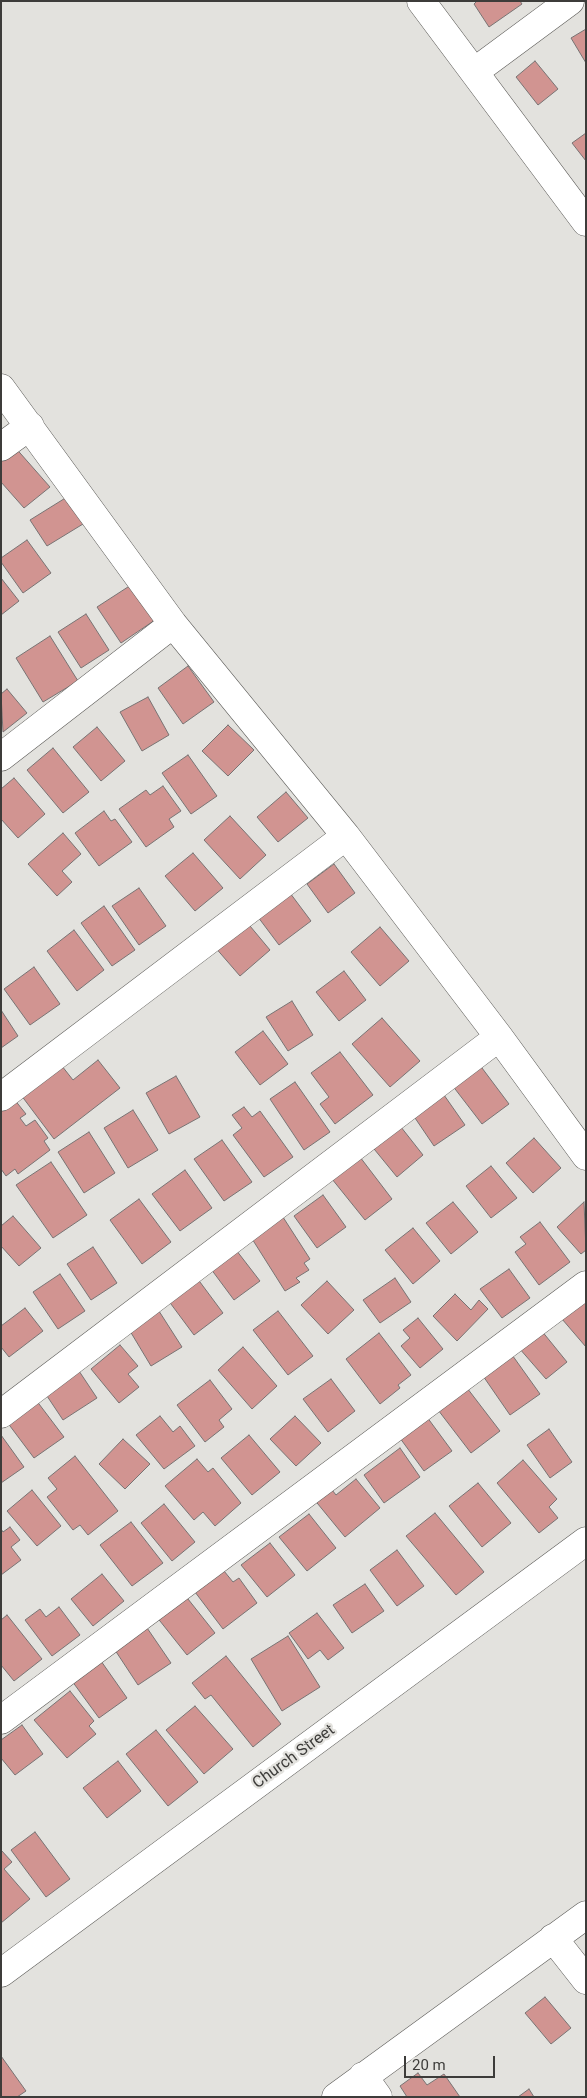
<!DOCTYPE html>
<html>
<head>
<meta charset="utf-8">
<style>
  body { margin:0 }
  #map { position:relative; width:587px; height:2098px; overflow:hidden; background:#e3e2de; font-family:Roboto,sans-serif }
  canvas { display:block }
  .frame { position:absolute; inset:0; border:2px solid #3d3c3a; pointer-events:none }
  .scale { position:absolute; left:404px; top:2056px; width:91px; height:22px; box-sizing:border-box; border:2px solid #3d3c3a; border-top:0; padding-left:6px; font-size:15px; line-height:18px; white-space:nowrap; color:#3d3c3a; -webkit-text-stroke:4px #e3e2de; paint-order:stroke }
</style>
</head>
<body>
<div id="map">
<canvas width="587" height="2098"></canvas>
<div class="frame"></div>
<div class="scale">20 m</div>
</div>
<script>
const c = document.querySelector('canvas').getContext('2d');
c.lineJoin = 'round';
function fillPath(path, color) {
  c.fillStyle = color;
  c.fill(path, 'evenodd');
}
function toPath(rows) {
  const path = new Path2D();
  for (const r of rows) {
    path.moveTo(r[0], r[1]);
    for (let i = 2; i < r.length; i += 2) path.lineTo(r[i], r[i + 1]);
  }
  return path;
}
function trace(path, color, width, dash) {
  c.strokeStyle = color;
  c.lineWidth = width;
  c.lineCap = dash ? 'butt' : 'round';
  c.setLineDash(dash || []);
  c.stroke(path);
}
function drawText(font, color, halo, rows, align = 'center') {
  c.font = font + ' Roboto,sans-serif';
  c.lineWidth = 4.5;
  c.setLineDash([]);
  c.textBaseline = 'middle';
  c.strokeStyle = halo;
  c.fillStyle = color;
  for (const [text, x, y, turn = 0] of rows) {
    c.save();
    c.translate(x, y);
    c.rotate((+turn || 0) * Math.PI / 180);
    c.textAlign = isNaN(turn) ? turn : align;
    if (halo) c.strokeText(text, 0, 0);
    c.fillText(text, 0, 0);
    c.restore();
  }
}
const building = toPath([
  [477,1,520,1,522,4,489,27,474,4,477,1],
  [586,29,586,63,571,38,586,29],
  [535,61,558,89,538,105,516,77,535,61],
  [586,133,586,161,572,143,586,133],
  [13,445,50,487,24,508,1,482,1,455,13,445],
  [67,497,83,524,47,546,30,520,67,497],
  [27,540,51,573,23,593,1,562,1,558,27,540],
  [1,578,19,601,1,615,1,578],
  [131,585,155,620,121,643,97,607,131,585],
  [86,614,109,650,81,668,58,632,86,614],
  [50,636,78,681,43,702,16,658,50,636],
  [188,666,214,702,183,724,158,688,188,666],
  [7,689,27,713,3,732,1,694,7,689],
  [148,697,169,735,142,751,120,712,148,697],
  [228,725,254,750,228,776,202,751,228,725],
  [97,727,125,761,101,781,73,747,97,727],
  [53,748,89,792,63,813,27,770,53,748],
  [188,755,217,796,191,814,162,773,188,755],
  [14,778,45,814,18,838,1,819,1,789,14,778],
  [163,786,181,811,169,819,174,827,146,847,119,809,146,790,150,795,163,786],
  [286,792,308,818,278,842,257,817,286,792],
  [104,811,111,821,115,819,132,842,99,866,75,833,104,811],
  [230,816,266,855,240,879,204,840,230,816],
  [63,833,81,854,62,871,72,882,57,896,28,864,63,833],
  [193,853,223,888,195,911,165,876,193,853],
  [334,864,355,893,328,913,307,884,334,864],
  [139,888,166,926,139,945,112,906,139,888],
  [287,889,311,921,279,945,255,913,287,889],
  [104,906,135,950,112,966,81,923,104,906],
  [245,920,270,950,240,976,214,946,245,920],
  [380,927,409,961,380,986,351,952,380,927],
  [74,930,104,970,77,991,47,951,74,930],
  [34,967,60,1004,30,1025,4,989,34,967],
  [344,971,366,1000,339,1021,316,992,344,971],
  [292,1001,313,1035,288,1051,266,1017,292,1001],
  [1,1010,18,1036,1,1048,1,1010],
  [382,1018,420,1061,390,1087,352,1044,382,1018],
  [263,1031,288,1064,260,1085,235,1052,263,1031],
  [340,1052,373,1095,335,1124,320,1104,329,1097,311,1073,340,1052],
  [98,1060,120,1088,54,1139,18,1091,58,1061,73,1080,98,1060],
  [479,1064,509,1104,482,1124,452,1085,479,1064],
  [176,1076,200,1117,169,1134,146,1093,176,1076],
  [295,1082,330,1132,304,1150,270,1099,295,1082],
  [10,1094,26,1114,20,1118,26,1126,35,1120,48,1138,44,1141,50,1150,18,1174,15,1169,6,1176,1,1169,1,1100,10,1094],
  [444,1095,465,1125,434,1146,413,1115,444,1095],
  [244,1107,252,1117,260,1111,293,1157,264,1177,233,1135,242,1128,232,1115,244,1107],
  [133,1110,158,1150,128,1168,104,1128,133,1110],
  [397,1122,423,1155,397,1177,370,1144,397,1122],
  [89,1132,115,1173,84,1193,58,1152,89,1132],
  [534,1138,561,1168,533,1193,506,1163,534,1138],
  [222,1140,252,1182,224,1201,194,1159,222,1140],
  [360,1157,392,1199,365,1220,332,1179,360,1157],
  [51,1162,87,1215,53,1238,16,1185,51,1162],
  [491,1166,517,1198,491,1218,466,1186,491,1166],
  [185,1170,212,1208,180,1231,152,1194,185,1170],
  [323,1195,346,1227,317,1248,294,1216,323,1195],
  [139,1199,171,1242,142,1264,110,1220,139,1199],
  [453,1202,478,1232,451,1254,426,1223,453,1202],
  [584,1202,586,1250,581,1254,557,1227,584,1202],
  [281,1214,310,1259,304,1263,309,1270,296,1278,300,1282,285,1291,249,1234,281,1214],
  [13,1216,41,1248,19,1266,1,1246,1,1226,13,1216],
  [540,1222,570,1262,539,1285,515,1252,526,1244,520,1237,540,1222],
  [413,1228,440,1261,413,1284,385,1250,413,1228],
  [233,1246,260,1281,234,1300,208,1265,233,1246],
  [93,1247,117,1283,91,1300,67,1264,93,1247],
  [509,1269,530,1298,502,1318,480,1289,509,1269],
  [60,1274,85,1311,58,1329,33,1292,60,1274],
  [194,1274,223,1313,194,1335,165,1296,194,1274],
  [395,1278,411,1302,380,1323,363,1300,395,1278],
  [327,1281,354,1310,328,1334,301,1305,327,1281],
  [455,1294,471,1310,479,1300,488,1309,457,1341,433,1316,455,1294],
  [586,1299,586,1347,562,1319,586,1299],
  [25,1308,43,1331,9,1357,1,1347,1,1326,25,1308],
  [157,1308,182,1347,151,1366,127,1326,157,1308],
  [278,1311,313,1356,288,1375,253,1330,278,1311],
  [418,1318,443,1349,420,1368,401,1346,410,1338,403,1330,418,1318],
  [541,1330,567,1362,546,1379,519,1348,541,1330],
  [379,1333,411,1375,398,1385,400,1388,380,1404,346,1359,379,1333],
  [120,1345,138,1366,128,1374,139,1387,119,1403,91,1369,120,1345],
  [243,1347,277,1386,252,1409,218,1370,243,1347],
  [510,1352,540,1394,510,1415,481,1373,510,1352],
  [79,1371,97,1398,63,1420,45,1393,79,1371],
  [331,1379,355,1411,328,1432,303,1399,331,1379],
  [210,1380,232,1409,219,1420,224,1427,205,1442,177,1405,210,1380],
  [464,1384,500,1431,471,1453,435,1406,464,1384],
  [36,1400,64,1437,34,1458,7,1422,36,1400],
  [424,1413,452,1451,424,1471,397,1434,424,1413],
  [160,1416,173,1432,180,1426,195,1446,164,1469,136,1435,160,1416],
  [295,1416,321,1443,296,1466,270,1439,295,1416],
  [549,1429,572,1462,550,1478,527,1445,549,1429],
  [1,1435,24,1467,1,1483,1,1435],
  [249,1435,280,1472,252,1495,221,1458,249,1435],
  [123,1439,150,1464,125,1489,99,1464,123,1439],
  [400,1448,420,1477,384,1503,364,1475,400,1448],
  [75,1456,118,1511,88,1535,80,1525,73,1530,47,1497,57,1489,48,1478,75,1456],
  [197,1459,208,1472,213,1468,241,1503,215,1526,203,1512,194,1520,165,1486,197,1459],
  [523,1460,557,1499,549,1507,558,1518,539,1533,497,1483,523,1460],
  [356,1479,380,1508,345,1537,313,1498,329,1486,336,1495,356,1479],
  [478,1483,511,1523,482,1547,449,1506,478,1483],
  [32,1490,61,1526,37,1546,7,1511,32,1490],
  [164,1504,195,1542,172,1561,141,1523,164,1504],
  [435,1513,484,1572,456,1595,406,1536,435,1513],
  [309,1514,336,1548,307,1571,279,1537,309,1514],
  [131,1522,163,1563,132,1586,100,1545,131,1522],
  [10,1527,20,1540,11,1547,21,1560,1,1575,1,1529,3,1532,10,1527],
  [270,1543,295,1575,267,1597,241,1565,270,1543],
  [397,1550,424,1586,397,1606,370,1570,397,1550],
  [224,1571,233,1582,239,1578,257,1603,223,1629,195,1592,224,1571],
  [102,1574,124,1601,93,1626,71,1599,102,1574],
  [365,1584,384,1611,352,1633,333,1605,365,1584],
  [184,1594,215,1633,187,1655,156,1616,184,1594],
  [59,1607,80,1635,52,1656,25,1620,40,1609,46,1617,59,1607],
  [317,1613,344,1648,328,1660,320,1650,308,1659,289,1633,317,1613],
  [7,1615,42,1659,14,1681,1,1665,1,1620,7,1615],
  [143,1622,171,1663,138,1685,111,1644,143,1622],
  [288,1636,320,1687,282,1711,251,1659,288,1636],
  [226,1656,281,1724,253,1747,211,1695,205,1699,192,1683,226,1656],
  [101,1661,127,1698,99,1718,72,1681,101,1661],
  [70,1691,94,1721,89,1726,96,1734,67,1758,34,1720,70,1691],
  [195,1706,233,1749,204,1774,166,1730,195,1706],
  [22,1725,43,1754,15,1775,1,1758,1,1740,22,1725],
  [156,1730,198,1782,168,1806,126,1754,156,1730],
  [118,1761,141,1791,107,1818,83,1788,118,1761],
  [35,1832,70,1879,46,1897,11,1850,35,1832],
  [1,1850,12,1862,4,1869,30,1899,1,1923,1,1850],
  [545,1997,571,2028,551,2044,525,2013,545,1997],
  [1,2056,26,2091,17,2097,1,2097,1,2056],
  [418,2073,427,2085,444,2074,460,2097,407,2097,400,2086,418,2073],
  [529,2089,534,2097,518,2097,529,2089]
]);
fillPath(building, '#d19491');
trace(building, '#787373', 1);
const minor = toPath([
  [421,1,586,222],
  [474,72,570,1],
  [1,388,173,624,346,836,499,1037,586,1156],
  [1,447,30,426],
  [1,757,173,624],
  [1,1097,346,836],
  [1,1414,499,1037],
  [1,1720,586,1285],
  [553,1938,586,1980],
  [1,1973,586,1541],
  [363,2076,378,2097],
  [336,2097,586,1915]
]);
trace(minor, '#5c5b58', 29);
trace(minor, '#fff', 28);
drawText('16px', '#3d3c3a', '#e3e2de', [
  ["Church Street",294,1757,-36]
]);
</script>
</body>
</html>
